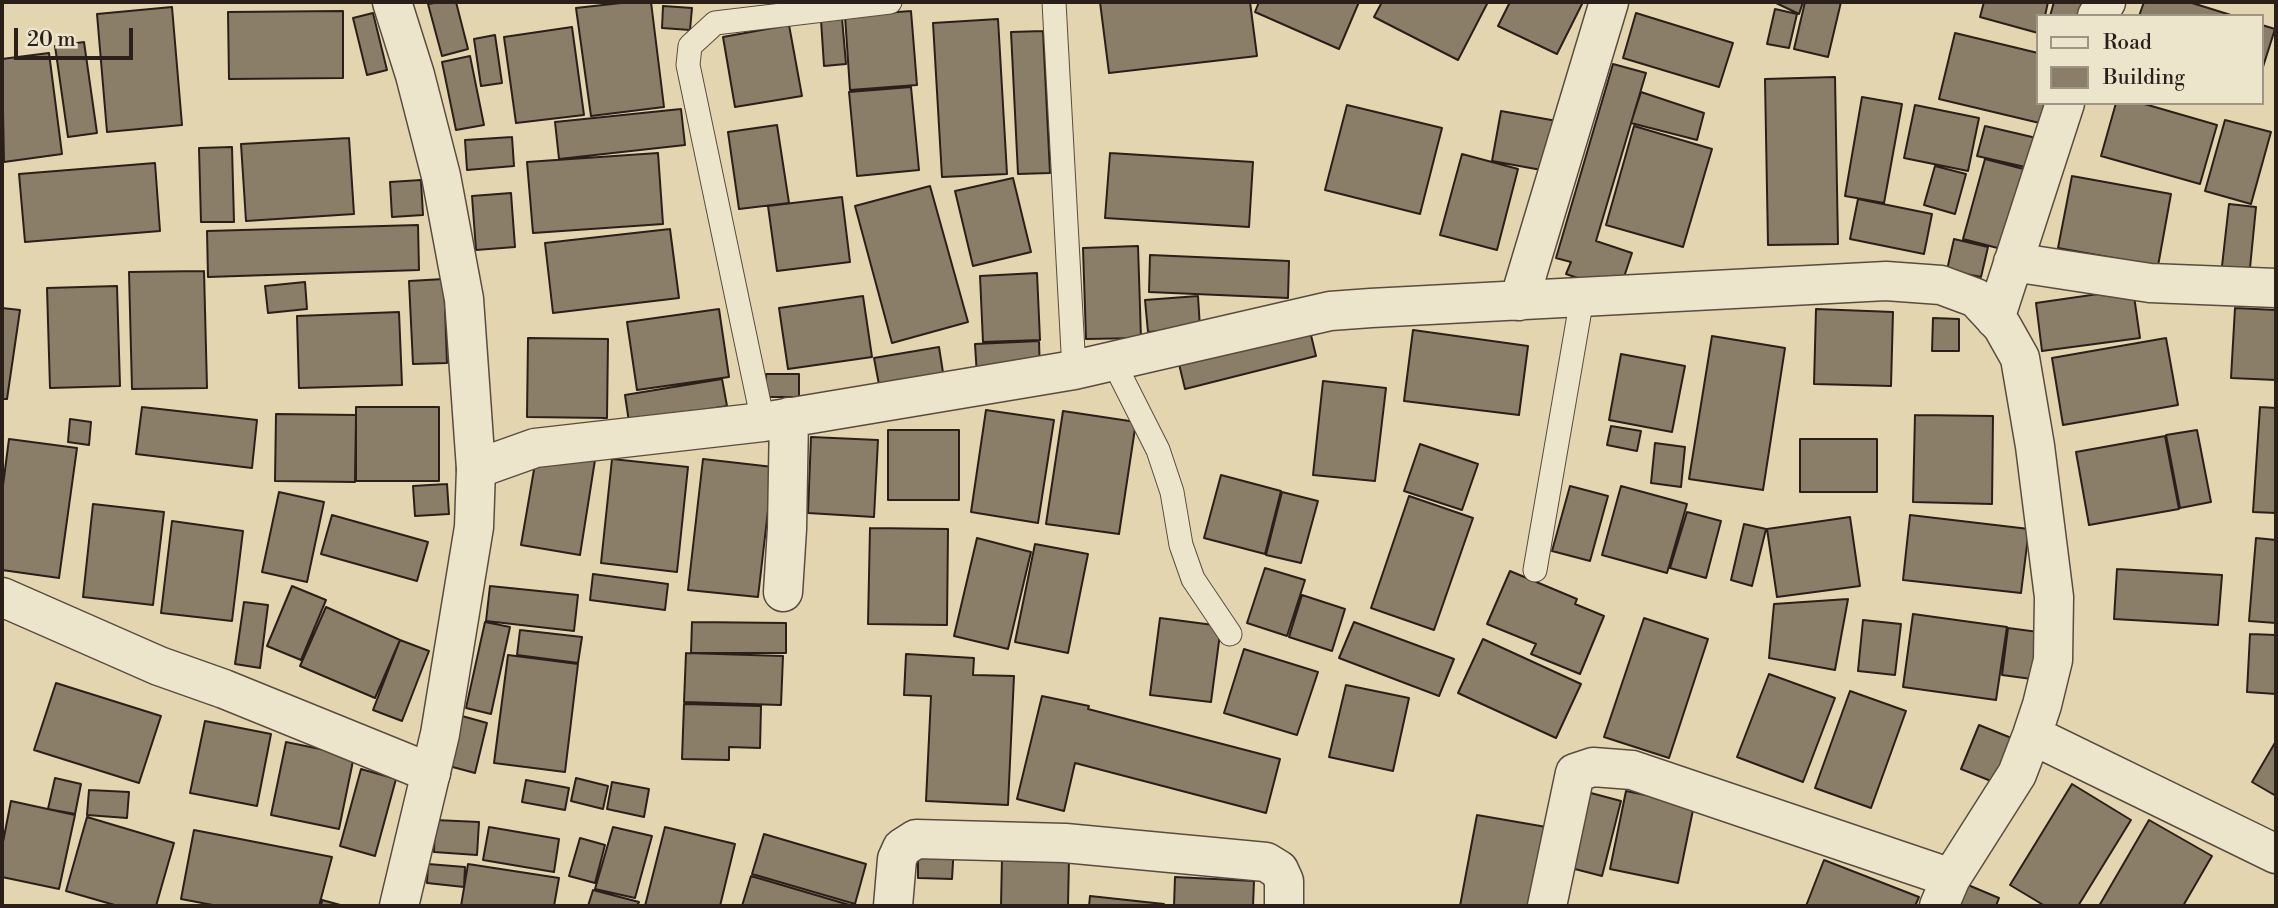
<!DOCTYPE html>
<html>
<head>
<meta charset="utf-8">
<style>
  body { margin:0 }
  #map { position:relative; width:2278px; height:908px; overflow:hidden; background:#e3d5b0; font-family:"Libre Bodoni",serif }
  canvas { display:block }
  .frame { position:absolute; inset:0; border:4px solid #2b1f19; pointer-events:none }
  .legend { position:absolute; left:2036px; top:14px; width:228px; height:91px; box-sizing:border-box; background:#ede4cc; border:2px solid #9f9584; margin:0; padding:9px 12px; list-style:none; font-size:21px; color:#2b1f19 }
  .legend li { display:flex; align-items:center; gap:14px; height:35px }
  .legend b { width:35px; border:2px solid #9f9584 }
  .scale { position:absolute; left:14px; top:28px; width:119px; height:32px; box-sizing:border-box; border:4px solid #2b1f19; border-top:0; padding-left:9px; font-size:21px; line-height:24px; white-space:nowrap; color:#2b1f19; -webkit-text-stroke:5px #ede4cc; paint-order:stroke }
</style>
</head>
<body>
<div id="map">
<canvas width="2278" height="908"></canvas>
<div class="frame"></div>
<ul class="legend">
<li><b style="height:9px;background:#ede4cc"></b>Road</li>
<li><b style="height:19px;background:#8b7e68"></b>Building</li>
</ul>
<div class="scale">20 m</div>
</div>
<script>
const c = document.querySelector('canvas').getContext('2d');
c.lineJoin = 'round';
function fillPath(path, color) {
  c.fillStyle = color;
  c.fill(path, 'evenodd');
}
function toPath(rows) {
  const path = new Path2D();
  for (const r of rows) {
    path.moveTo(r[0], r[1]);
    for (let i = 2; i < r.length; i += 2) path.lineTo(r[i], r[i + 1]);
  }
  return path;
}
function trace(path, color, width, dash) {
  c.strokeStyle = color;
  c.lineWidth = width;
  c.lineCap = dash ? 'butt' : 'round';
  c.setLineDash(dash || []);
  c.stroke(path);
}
const building = toPath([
  [440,2,456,2,468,49,442,56,428,4,440,2],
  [630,2,651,2,664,107,591,116,576,8,630,2],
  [1100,2,1250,2,1257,56,1109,73,1100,2],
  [1259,2,1359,2,1339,49,1255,12,1259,2],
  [1382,2,1488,2,1458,60,1374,17,1382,2],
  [1510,2,1583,2,1557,54,1498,26,1510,2],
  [1774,2,1803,2,1799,14,1774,2],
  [1805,2,1841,2,1828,57,1794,49,1805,2],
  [1984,2,2048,2,2045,16,2038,16,2038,33,1980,17,1984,2],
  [2054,2,2091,2,2087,16,2050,16,2054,2],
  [2144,2,2189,2,2234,16,2139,16,2144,2],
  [663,6,692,8,690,30,662,28,663,6],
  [172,7,182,125,107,132,97,14,172,7],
  [1775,9,1797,14,1789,48,1767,44,1775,9],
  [343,11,343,78,229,79,228,12,343,11],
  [911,11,917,85,850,90,845,16,911,11],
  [373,13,387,70,367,75,353,18,373,13],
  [1636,13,1733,43,1719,87,1623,58,1636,13],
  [842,18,846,64,824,66,821,20,842,18],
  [998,19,1007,174,942,177,933,23,998,19],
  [789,25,802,96,735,107,723,37,789,25],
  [2262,25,2275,29,2262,70,2262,25],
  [572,27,584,115,516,123,504,37,572,27],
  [1043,31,1050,173,1018,174,1011,32,1043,31],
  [1955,33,2038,53,2038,103,2054,103,2048,125,1939,99,1955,33],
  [495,35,502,83,481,86,474,39,495,35],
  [84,42,97,133,68,137,55,46,84,42],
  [49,53,62,154,4,162,2,59,49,53],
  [470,56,484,125,456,130,442,62,470,56],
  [1613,64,1646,73,1596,241,1632,253,1619,292,1566,274,1571,262,1556,258,1613,64],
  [1835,77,1838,244,1768,245,1765,79,1835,77],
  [911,87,919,170,857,176,849,92,911,87],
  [1641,92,1704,113,1697,140,1631,123,1641,92],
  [1862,97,1902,104,1884,203,1845,196,1862,97],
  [2116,103,2141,103,2217,125,2200,184,2101,156,2116,103],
  [1347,105,1442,128,1420,214,1325,190,1347,105],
  [1915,105,1979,118,1968,171,1904,158,1915,105],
  [681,109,685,145,559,159,555,122,681,109],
  [1501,111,1557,121,1547,171,1492,161,1501,111],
  [2225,120,2271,132,2251,204,2205,191,2225,120],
  [777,125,789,203,739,209,728,132,777,125],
  [1634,126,1712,149,1683,247,1606,225,1634,126],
  [1985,126,2045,140,2038,170,1977,156,1985,126],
  [512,137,514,166,467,170,465,140,512,137],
  [349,138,354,214,246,221,241,144,349,138],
  [232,147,234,222,201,222,199,148,232,147],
  [658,153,663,224,533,233,527,162,658,153],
  [1110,153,1253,162,1249,227,1105,218,1110,153],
  [1462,154,1518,169,1497,250,1440,235,1462,154],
  [1985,159,2035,172,2013,252,1963,239,1985,159],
  [155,163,160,231,25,242,19,174,155,163],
  [1935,166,1966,174,1955,214,1924,205,1935,166],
  [2072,176,2171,194,2158,266,2058,248,2072,176],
  [1013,178,1031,252,973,266,955,191,1013,178],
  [421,180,423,215,392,217,390,182,421,180],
  [930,186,968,322,892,343,855,206,930,186],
  [511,193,515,247,476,250,472,196,511,193],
  [842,197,850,262,777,271,768,206,842,197],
  [1858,199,1932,214,1924,254,1850,239,1858,199],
  [2229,204,2256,207,2249,278,2221,275,2229,204],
  [418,225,419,270,208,277,207,231,418,225],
  [670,229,679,298,553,313,545,243,670,229],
  [1954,239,1988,247,1981,277,1947,270,1954,239],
  [1138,246,1141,338,1086,339,1083,248,1138,246],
  [1150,255,1289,261,1288,298,1149,292,1150,255],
  [204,271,207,388,132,389,129,272,204,271],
  [1037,273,1040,340,983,342,980,276,1037,273],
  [444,279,447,363,413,364,409,281,444,279],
  [305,282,307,309,268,313,265,286,305,282],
  [117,286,120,386,50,388,47,288,117,286],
  [2133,289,2140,338,2042,351,2036,303,2133,289],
  [863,296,872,357,788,369,779,308,863,296],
  [1198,296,1200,328,1148,332,1145,300,1198,296],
  [2,308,20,310,7,399,2,399,2,308],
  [2235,308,2276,310,2276,380,2231,378,2235,308],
  [719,309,729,377,637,390,627,322,719,309],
  [1816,309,1893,312,1891,386,1814,384,1816,309],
  [399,312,402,385,299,388,297,316,399,312],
  [1933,318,1959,319,1959,351,1932,351,1933,318],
  [1413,330,1528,346,1519,415,1404,401,1413,330],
  [1310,331,1316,356,1185,389,1179,364,1310,331],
  [1712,336,1785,348,1763,490,1689,479,1712,336],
  [528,338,608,339,607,418,527,417,528,338],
  [2166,338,2178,405,2063,425,2052,358,2166,338],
  [1039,341,1040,374,977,376,975,344,1039,341],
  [939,347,944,379,880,390,874,358,939,347],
  [1621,354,1685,366,1672,432,1609,420,1621,354],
  [766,374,799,374,799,397,766,397,766,374],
  [722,379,727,406,629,422,625,395,722,379],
  [1323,381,1386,388,1375,481,1313,475,1323,381],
  [142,407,257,420,252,468,136,454,142,407],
  [356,407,439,407,439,481,356,481,356,407],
  [2260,407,2276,408,2276,513,2253,512,2260,407],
  [986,410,1054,420,1038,523,971,512,986,410],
  [1063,411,1136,422,1119,534,1046,524,1063,411],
  [276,414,356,415,355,482,275,481,276,414],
  [1915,415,1993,416,1992,504,1913,502,1915,415],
  [70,419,91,422,89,445,68,442,70,419],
  [1611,426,1641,431,1637,451,1607,445,1611,426],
  [888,430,959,430,959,500,888,500,888,430],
  [2197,430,2211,502,2180,508,2166,435,2197,430],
  [2165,436,2179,509,2089,525,2076,452,2165,436],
  [811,437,878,440,874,517,808,513,811,437],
  [9,439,77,448,59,578,2,570,2,493,9,439],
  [1800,439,1877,439,1877,492,1800,492,1800,439],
  [1655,443,1685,447,1681,487,1651,483,1655,443],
  [1420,444,1478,464,1462,510,1404,491,1420,444],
  [536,458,595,460,580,555,521,545,536,458],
  [612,459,688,467,677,572,601,563,612,459],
  [703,459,773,467,758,597,688,590,703,459],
  [1221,475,1281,491,1265,554,1204,538,1221,475],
  [447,484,449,514,415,516,413,486,447,484],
  [1570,486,1608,496,1590,561,1552,551,1570,486],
  [1621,486,1687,504,1667,573,1602,555,1621,486],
  [279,492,324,502,307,582,262,572,279,492],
  [1282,492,1318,501,1301,563,1266,555,1282,492],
  [1409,496,1473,518,1434,630,1371,608,1409,496],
  [93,504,164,512,153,605,83,597,93,504],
  [1687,512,1721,521,1706,578,1670,568,1687,512],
  [332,515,428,542,417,581,321,554,332,515],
  [1910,515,2029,529,2021,593,1903,580,1910,515],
  [1850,517,1860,586,1777,597,1767,529,1850,517],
  [172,521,243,531,232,621,161,613,172,521],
  [1744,524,1766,529,1752,586,1731,580,1744,524],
  [870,528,948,529,947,625,868,624,870,528],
  [977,538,1031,552,1008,649,954,636,977,538],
  [2256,538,2276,540,2276,623,2249,621,2256,538],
  [1035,544,1088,554,1068,653,1015,642,1035,544],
  [1265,568,1305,580,1287,636,1247,623,1265,568],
  [2117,569,2222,575,2218,625,2114,619,2117,569],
  [1510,571,1577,599,1575,604,1604,616,1580,674,1531,654,1536,644,1487,624,1510,571],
  [593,574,668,584,665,610,590,600,593,574],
  [292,586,326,600,301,660,267,646,292,586],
  [490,586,578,595,574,631,486,621,490,586],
  [1302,595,1345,609,1332,651,1289,637,1302,595],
  [1848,599,1835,670,1769,658,1774,604,1848,599],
  [244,602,268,605,260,668,235,664,244,602],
  [326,607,400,640,375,698,300,666,326,607],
  [1913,614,2007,627,1996,700,1903,687,1913,614],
  [1160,618,1221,626,1211,702,1150,695,1160,618],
  [1644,618,1708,639,1669,758,1604,737,1644,618],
  [1863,620,1901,624,1895,675,1858,671,1863,620],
  [485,622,510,627,491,714,466,708,485,622],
  [692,622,786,623,786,653,691,653,692,622],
  [1354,622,1454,659,1439,696,1339,658,1354,622],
  [2008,628,2046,633,2039,680,2002,675,2008,628],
  [520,630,582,637,578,663,517,655,520,630],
  [2250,634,2276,635,2276,694,2247,692,2250,634],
  [1483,639,1581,684,1556,738,1458,693,1483,639],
  [400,640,429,651,402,721,373,710,400,640],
  [1244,649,1318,672,1297,735,1224,713,1244,649],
  [686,653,783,656,781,705,684,702,686,653],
  [906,654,974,658,973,675,1014,676,1008,805,926,801,931,696,904,695,906,654],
  [508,655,578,664,565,772,494,763,508,655],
  [1769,674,1835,698,1803,782,1737,757,1769,674],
  [56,683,161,716,139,783,34,750,56,683],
  [1346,685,1409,698,1393,771,1329,757,1346,685],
  [1850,691,1906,711,1871,808,1815,788,1850,691],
  [1042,696,1089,706,1088,709,1280,759,1266,813,1075,763,1064,811,1017,799,1042,696],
  [684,704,761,706,760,748,729,747,729,760,682,759,684,704],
  [462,716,487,723,475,773,449,766,462,716],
  [205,721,271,734,257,806,190,793,205,721],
  [1979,725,2014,739,1996,783,1961,769,1979,725],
  [2276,741,2276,796,2252,782,2276,741],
  [286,742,354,756,339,829,271,815,286,742],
  [361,769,396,779,375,856,340,846,361,769],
  [55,778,81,784,75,814,48,809,55,778],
  [576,778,608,786,603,809,571,801,576,778],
  [526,780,569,788,565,810,522,802,526,780],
  [612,782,649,789,644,817,607,809,612,782],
  [2072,784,2131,820,2078,906,2045,906,2010,885,2072,784],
  [89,790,129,792,127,818,87,815,89,790],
  [1626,791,1694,805,1678,883,1610,869,1626,791],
  [1587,792,1621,801,1602,876,1567,867,1587,792],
  [11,801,75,815,59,889,2,877,2,847,11,801],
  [1477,815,1552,828,1538,906,1460,906,1477,815],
  [87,817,174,843,156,906,118,906,66,891,87,817],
  [435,820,479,822,477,855,434,852,435,820],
  [2149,820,2212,856,2183,906,2099,906,2149,820],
  [489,827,559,839,554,872,483,860,489,827],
  [613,827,652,836,635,898,595,889,613,827],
  [665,827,735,844,720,906,645,906,665,827],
  [194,830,332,857,319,906,218,906,181,899,194,830],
  [764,834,866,864,855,904,752,874,764,834],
  [580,838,605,845,595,883,569,876,580,838],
  [918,845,954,845,952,879,918,878,918,845],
  [1002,857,1069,858,1068,906,1001,906,1002,857],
  [1824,860,1919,897,1915,906,1806,906,1824,860],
  [428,864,465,867,464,887,427,883,428,864],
  [468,864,559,878,554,906,461,906,468,864],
  [751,876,853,906,742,906,751,876],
  [1175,877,1254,881,1253,906,1174,906,1175,877],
  [1968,885,1999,898,1996,906,1959,906,1968,885],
  [593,890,639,902,637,906,588,906,593,890],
  [1090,896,1164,904,1164,906,1089,906,1090,896],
  [322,900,344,906,321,906,322,900]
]);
fillPath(building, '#8b7e68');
trace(building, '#2b1f19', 2);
const service = toPath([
  [1054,2,1074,370],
  [1113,361,1158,450,1172,492,1181,545,1193,579,1230,634],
  [763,422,688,65,690,46,715,23,890,2],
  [1535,570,1582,298]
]);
const minor = toPath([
  [2097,16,2106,2],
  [2013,262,2150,283,2276,288],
  [1519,301,1609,2],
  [1995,319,2065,103],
  [476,469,535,448,763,422,1074,370,1330,311,1371,308,1886,281,1941,285,1976,298,2002,326,2020,358,2035,446,2054,597,2053,660,2042,705,2032,735,2017,774,1951,878,1939,906],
  [783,592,787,529,789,417],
  [2,597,159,666,224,689,431,773],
  [2032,735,2276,854],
  [893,906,897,859,902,848,916,839,1065,843,1266,862,1279,870,1284,881,1284,906],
  [1547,906,1575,773,1593,767,1632,770,1951,878]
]);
const tertiary = toPath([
  [392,2,415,75,441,176,464,299,476,469,474,527,440,734,399,906]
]);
trace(service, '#594c3f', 25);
trace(minor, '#594c3f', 41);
trace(tertiary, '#594c3f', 41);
trace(service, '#ede4cc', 23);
trace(minor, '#ede4cc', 38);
trace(tertiary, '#ede4cc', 38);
</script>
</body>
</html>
